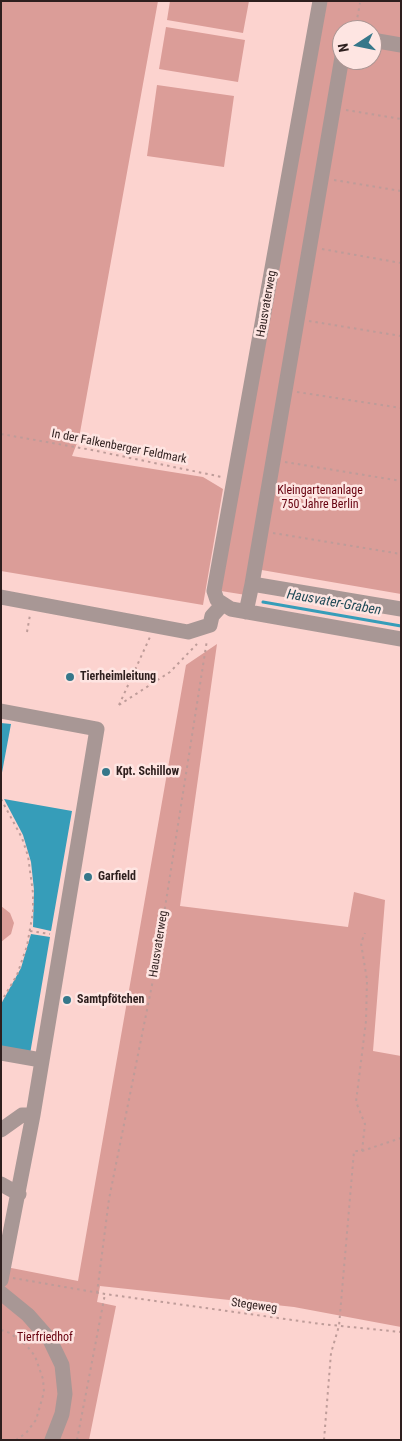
<!DOCTYPE html>
<html>
<head>
<meta charset="utf-8">
<style>
  body { margin:0 }
  #map { position:relative; width:402px; height:1441px; overflow:hidden; background:#fcd3cf; font-family:"Roboto Condensed",sans-serif }
  canvas { display:block }
  .frame { position:absolute; inset:0; border:2px solid #2e1f1e; pointer-events:none }
  .north { position:absolute; left:332px; top:20px; width:50px; height:50px; box-sizing:border-box; background:#fee5e2; border:1px solid #ab9694; border-radius:50%; rotate:259deg; font-size:14px; font-weight:700; line-height:20px; text-align:center; color:#2e1f1e }
  .north::after { content:''; display:block; margin:auto; width:18px; height:22px; background:#36778a; clip-path:polygon(50% 0,100% 100%,50% 72%,0 100%) }
</style>
</head>
<body>
<div id="map">
<canvas width="402" height="1441"></canvas>
<div class="frame"></div>
<div class="north">N</div>
</div>
<script>
const c = document.querySelector('canvas').getContext('2d');
c.lineJoin = 'round';
function fillPath(path, color) {
  c.fillStyle = color;
  c.fill(path, 'evenodd');
}
function toPath(rows) {
  const path = new Path2D();
  for (const r of rows) {
    path.moveTo(r[0], r[1]);
    for (let i = 2; i < r.length; i += 2) path.lineTo(r[i], r[i + 1]);
  }
  return path;
}
function trace(path, color, width, dash) {
  c.strokeStyle = color;
  c.lineWidth = width;
  c.lineCap = dash ? 'butt' : 'round';
  c.setLineDash(dash || []);
  c.stroke(path);
}
function drawText(font, color, halo, rows, align = 'center') {
  c.font = font + ' "Roboto Condensed",sans-serif';
  c.lineWidth = 5;
  c.setLineDash([]);
  c.textBaseline = 'middle';
  c.strokeStyle = halo;
  c.fillStyle = color;
  for (const [text, x, y, turn = 0] of rows) {
    c.save();
    c.translate(x, y);
    c.rotate((+turn || 0) * Math.PI / 180);
    c.textAlign = isNaN(turn) ? turn : align;
    if (halo) c.strokeText(text, 0, 0);
    c.fillText(text, 0, 0);
    c.restore();
  }
}
fillPath(toPath([
  [1,1,158,1,79,438,72,456,203,477,223,489,203,605,1,571],
  [170,1,249,1,243,33,167,20],
  [323,1,401,1,401,594,250,568,246,595,221,591],
  [342,30,372,30,372,60,342,60],
  [166,27,245,40,238,82,159,69],
  [157,85,234,96,224,167,147,156],
  [217,644,180,906,348,927,354,892,385,900,373,1051,401,1056,401,1327,294,1307,100,1286,97,1302,116,1306,89,1440,1,1440,1,1266,78,1281,186,665],
  [1,906,10,913,14,923,11,934,1,942]
]), '#db9d98');
fillPath(toPath([
  [1,723,11,724,1,778],
  [4,799,72,811,51,931,33,927,34,890,31,862,23,835],
  [31,934,50,937,30,1054,1,1049,1,1004,21,968]
]), '#369db9');
trace(toPath([
  [263,602,401,626]
]), '#369db9', 3);
trace(toPath([
  [355,30,360,3],
  [346,110,401,119],
  [334,180,401,191],
  [322,249,401,263],
  [309,321,401,336],
  [297,392,401,408],
  [1,434,92,450,222,477],
  [285,462,401,481],
  [273,533,401,554],
  [27,632,30,615],
  [119,705,170,672,197,644],
  [119,705,150,637],
  [1,799,22,838,28,856,33,893,33,912,27,946,17,975,1,1002],
  [30,931,50,934],
  [362,1151,365,1124,356,1102,366,1021,367,980,361,943,365,933],
  [13,1278,105,1294,321,1324,401,1332],
  [97,1293,109,1199,156,965,207,640],
  [1,1330,10,1333,27,1346,35,1356,43,1379,44,1392,36,1420,26,1433,16,1440],
  [77,1440,105,1294],
  [324,1440,331,1353,339,1326,354,1151,362,1151,401,1138]
]), '#be9c99', 2, [2.5, 4]);
trace(toPath([
  [320,1,214,591,217,600,231,609,401,639],
  [372,40,401,45],
  [252,584,342,57],
  [1,597,188,632,210,625,212,616,222,605],
  [246,612,252,584,401,609],
  [1,711,97,729,33,1115,1,1280],
  [1,1053,41,1060],
  [1,1130,22,1115,33,1115],
  [1,1184,19,1194],
  [1,1293,28,1315,50,1340,62,1365,65,1394,62,1414,52,1440]
]), '#a89795', 15);
for (const [x, y, r, color] of [
  [70,677,5,"#36778a"],
  [106,772,5,"#36778a"],
  [88,877,5,"#36778a"],
  [67,1000,5,"#36778a"]
]) {
  const dot = new Path2D();
  dot.arc(x, y, r, 0, 2 * Math.PI);
  c.fillStyle = color;
  c.fill(dot);
  trace(dot, '#fee5e2', 2);
}
drawText('12px', '#2e1f1e', '#fee5e2', [
  ["Hausvaterweg",267,304,-80],
  ["In der Falkenberger Feldmark",119,447,11],
  ["Hausvaterweg",159,944,-81],
  ["Stegeweg",254,1306,8]
]);
drawText('12px', '#66000e', '#fee5e2', [
  ["Kleingartenanlage",320,491],
  ["750 Jahre Berlin",320,505],
  ["Tierfriedhof",45,1338]
]);
drawText('bold 12px', '#2e1f1e', '#fee5e2', [
  ["Tierheimleitung",80,677],
  ["Kpt. Schillow",116,772],
  ["Garfield",98,877],
  ["Samtpfötchen",77,1000]
], 'left');
drawText('italic 14px', '#1f4a57', '#fee5e2', [
  ["Hausvater-Graben",334,603,10]
]);
</script>
</body>
</html>
